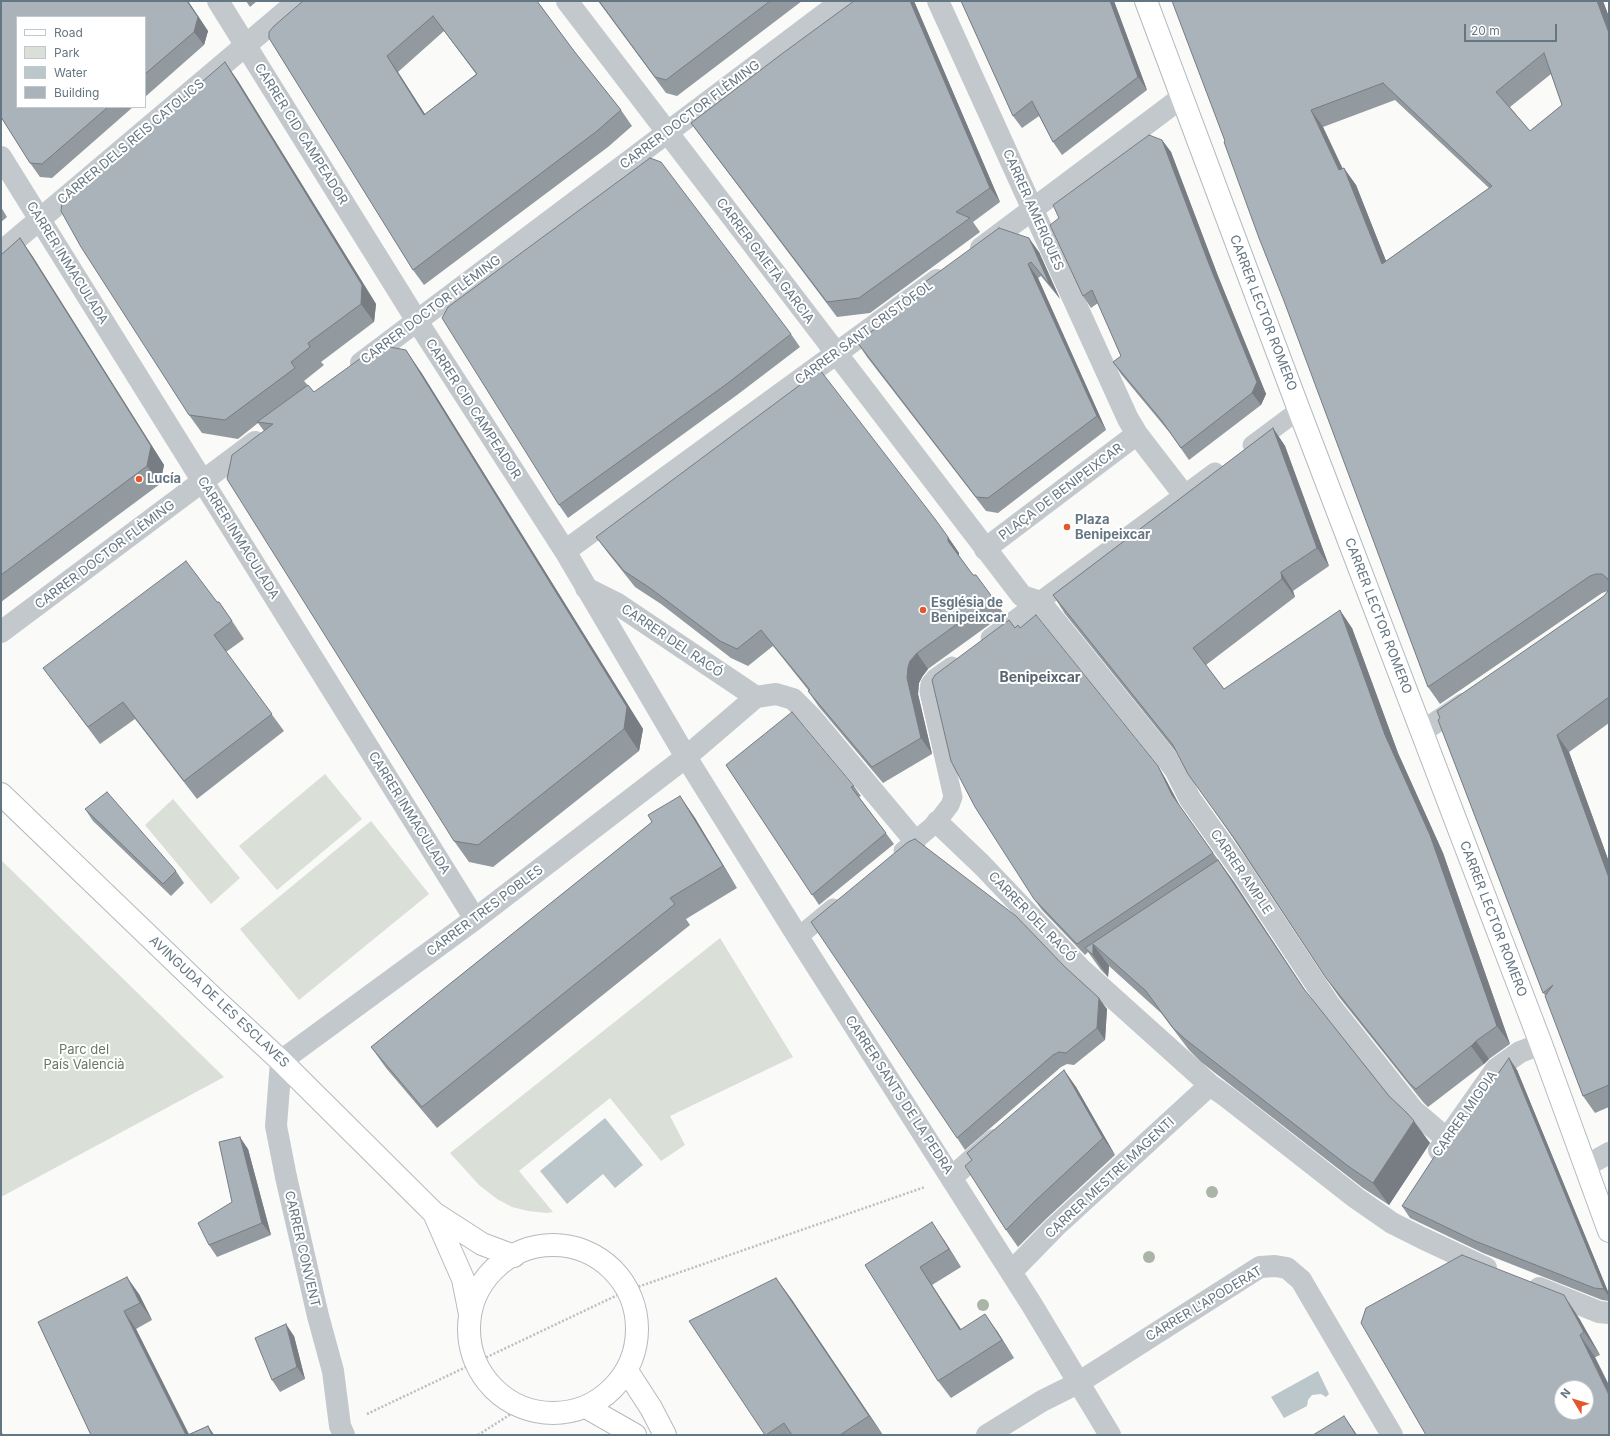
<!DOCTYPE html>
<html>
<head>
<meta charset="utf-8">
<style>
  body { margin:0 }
  #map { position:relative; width:1610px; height:1436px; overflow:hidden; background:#fafaf8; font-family:Inter,sans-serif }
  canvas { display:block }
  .frame { position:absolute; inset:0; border:2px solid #657683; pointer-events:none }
  .legend { position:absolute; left:16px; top:16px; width:130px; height:92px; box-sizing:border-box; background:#fff; border:1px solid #c1c8cd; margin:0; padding:5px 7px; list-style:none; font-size:12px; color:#657683 }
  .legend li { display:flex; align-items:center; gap:8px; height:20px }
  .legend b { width:20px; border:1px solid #c1c8cd }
  .north { position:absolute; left:1554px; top:1380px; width:40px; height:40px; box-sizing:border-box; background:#fff; border:1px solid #c1c8cd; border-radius:50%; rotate:308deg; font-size:11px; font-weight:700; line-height:16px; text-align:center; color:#657683 }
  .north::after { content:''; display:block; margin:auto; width:14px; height:18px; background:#e4572e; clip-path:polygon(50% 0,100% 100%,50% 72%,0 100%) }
  .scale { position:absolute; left:1464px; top:24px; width:93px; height:18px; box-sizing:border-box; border:2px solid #657683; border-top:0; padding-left:5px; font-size:12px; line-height:14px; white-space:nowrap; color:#657683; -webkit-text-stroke:3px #fff; paint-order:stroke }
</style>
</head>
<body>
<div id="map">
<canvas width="1610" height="1436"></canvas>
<div class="frame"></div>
<ul class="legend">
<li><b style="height:5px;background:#fff"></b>Road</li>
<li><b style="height:11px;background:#dadfd7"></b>Park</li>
<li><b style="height:11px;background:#bbc7cb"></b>Water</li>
<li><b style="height:11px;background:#aab3b9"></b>Building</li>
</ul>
<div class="north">N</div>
<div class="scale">20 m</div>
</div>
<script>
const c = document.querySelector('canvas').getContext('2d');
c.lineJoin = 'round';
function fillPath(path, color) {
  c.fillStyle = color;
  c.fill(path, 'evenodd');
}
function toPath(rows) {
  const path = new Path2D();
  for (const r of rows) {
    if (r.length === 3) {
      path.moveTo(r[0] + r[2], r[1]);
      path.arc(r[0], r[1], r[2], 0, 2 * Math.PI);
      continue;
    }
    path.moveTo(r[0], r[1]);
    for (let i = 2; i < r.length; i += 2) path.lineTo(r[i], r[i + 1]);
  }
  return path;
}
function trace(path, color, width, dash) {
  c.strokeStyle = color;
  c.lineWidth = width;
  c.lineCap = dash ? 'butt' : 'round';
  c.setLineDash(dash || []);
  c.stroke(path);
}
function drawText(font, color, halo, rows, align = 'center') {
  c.font = font + ' Inter,sans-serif';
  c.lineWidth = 4;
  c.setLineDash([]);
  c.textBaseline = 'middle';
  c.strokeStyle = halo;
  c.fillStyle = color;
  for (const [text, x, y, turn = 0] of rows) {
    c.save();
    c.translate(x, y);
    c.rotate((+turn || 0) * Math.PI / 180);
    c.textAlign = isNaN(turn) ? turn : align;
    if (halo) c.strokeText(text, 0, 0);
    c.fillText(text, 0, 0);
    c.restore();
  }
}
fillPath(toPath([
  [325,774,362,819,277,890,239,846],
  [173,799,240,878,211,904,145,825],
  [371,821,429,894,299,1000,240,929],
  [1,860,224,1077,1,1197],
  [720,938,793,1057,670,1116,685,1145,661,1161,610,1098,519,1171,553,1212,547,1213,528,1211,512,1207,497,1199,479,1185,450,1153]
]), '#dadfd7');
fillPath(toPath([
  [605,1118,643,1165,615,1188,603,1174,567,1204,540,1171],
  [1318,1371,1329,1394,1326,1397,1321,1394,1312,1395,1308,1400,1307,1406,1284,1418,1271,1397]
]), '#bbc7cb');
const secondary = toPath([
  [1146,1,1299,410,1541,1044,1609,1231],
  [1,794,211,996,281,1061,434,1213,482,1244,514,1256],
  [434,1213,463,1279,470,1314],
  [553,1329,84],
  [627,1371,651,1408,665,1435],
  [586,1407,635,1435]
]);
trace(secondary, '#b3babf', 24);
trace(toPath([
  [367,1414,626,1291,925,1187],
  [478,1435,522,1407]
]), '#bbbfc2', 2.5, [2, 2]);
trace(toPath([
  [1252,445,1299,410],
  [990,638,1215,472],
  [903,851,937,822,950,805,953,797,929,692,930,684,935,678,952,666],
  [798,937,833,908]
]), '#c3c8cc', 19);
trace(toPath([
  [218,1,417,321,565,551,686,757,798,937,1032,1305,1110,1435],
  [567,1,1022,596,1040,602,1167,759,1176,771,1190,799,1238,866,1329,1004,1414,1111,1447,1139],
  [938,1,1128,419,1137,434,1184,495],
  [1,157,475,919],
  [981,248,1181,98],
  [1,252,298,1],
  [361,363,842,1],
  [985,549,1137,434],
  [565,551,937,280],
  [1,632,255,442],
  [756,697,776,694,793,699,812,718,915,841],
  [1423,731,1463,704],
  [937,822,982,865,1082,970,1210,1085,1227,1097,1356,1198,1392,1223,1422,1238,1486,1268],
  [1439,1150,1496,1069,1520,1052,1541,1044],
  [1586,1166,1609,1153],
  [951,1178,994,1140],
  [1011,1272,1055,1227,1210,1085],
  [1539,1288,1599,1312,1609,1313],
  [344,1435,340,1426,333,1371,318,1316,286,1177,276,1126,281,1061,475,919,686,757,756,697,616,603,586,588],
  [987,1435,1042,1401,1078,1383,1260,1267,1275,1266,1287,1268,1301,1280,1392,1435]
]), '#c3c8cc', 22);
trace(secondary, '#fff', 22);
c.fillStyle = '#aab4a7';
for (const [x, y] of [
  [1212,1192],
  [1149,1257],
  [983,1305]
]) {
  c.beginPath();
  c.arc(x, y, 6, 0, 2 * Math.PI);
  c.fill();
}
fillPath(toPath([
  [1,1,188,1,208,31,204,45,145,97,145,17,17,17,17,107,133,107,52,178,40,177,30,163,1,117],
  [246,1,257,1,250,7],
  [537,1,574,51,621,110,632,126,608,147,424,285,413,270,269,38],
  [444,31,476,74,425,114,398,72],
  [598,1,802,1,677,96,666,93],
  [914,1,1000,202,973,222,980,232,870,313,837,317,702,138,691,123],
  [961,1,1114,1,1147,90,1062,155,1053,142,1039,116,1022,128,1013,116],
  [1603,1,1609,17,1609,723,1569,752,1609,862,1609,1107,1595,1113,1583,1096,1546,996,1543,993,1438,720,1604,596,1608,591,1602,593,1440,704,1428,687,1225,141],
  [1551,74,1562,105,1530,131,1510,107],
  [1395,100,1489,188,1386,261,1356,185,1343,169,1323,127],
  [225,62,238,81,376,304,374,322,321,362,324,365,304,381,314,392,421,372,643,729,639,751,493,867,469,862,454,841,264,431,258,423,238,439,202,433,189,415],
  [1162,140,1171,152,1218,276,1266,394,1261,405,1189,460,1170,433,1121,374,1113,362,1121,356,1098,303,1091,308,1083,296],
  [1,207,7,217,1,222],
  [20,238,33,257,164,465,160,484,1,602,1,255],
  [1039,252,1060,299,1041,276,1038,278,1106,430,998,513,986,511,867,357,857,342,914,300,910,293],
  [791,334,800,347,737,395,568,518,559,505],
  [1273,428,1285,446,1329,566,1293,591,1295,597,1206,665,1224,689,1352,628,1398,753,1443,853,1510,1044,1489,1059,1484,1064,1428,1107,1423,1102,1339,997,1326,978,1176,752,1065,614,1053,595],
  [596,537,948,537,959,553,959,556,973,575,993,598,1004,614,928,669,922,677,919,683,918,694,932,754,883,783,819,707,808,691,809,691,773,646,748,666,731,658,661,604,635,587,608,553],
  [217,602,219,602,244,639,226,652,284,731,197,799,135,719,100,744,56,685,43,668],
  [1015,628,1020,628,1158,766,1165,778,1179,805,1234,882,1309,996,1389,1096,1430,1143,1389,1205,1363,1188,1201,1062,1189,1050,1161,1013,1109,966,1108,977,1101,970,1088,952,1085,955,1042,910,1034,899],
  [726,765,854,786,861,796,859,797,894,844,819,905],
  [680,796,695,818,737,888,686,919,690,925,437,1128,386,1068,371,1047,652,822],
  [85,809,176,871,184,883,171,896,93,821],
  [1065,967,1107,1009,1105,1040,1074,1065,1067,1064,1061,1067,965,1150,957,1138],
  [1509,1058,1517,1070,1609,1294,1609,1301,1602,1300,1483,1253,1410,1218,1402,1206,1441,1155],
  [1064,1070,1076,1087,1115,1155,1047,1218,1018,1247,1006,1230,972,1160],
  [248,1149,271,1235,217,1257,209,1245,232,1202],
  [944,1240,961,1267,932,1285,961,1329,997,1331,1014,1358,951,1398,938,1381,865,1265],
  [776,1278,792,1300,883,1435,765,1435],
  [139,1294,152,1320,136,1329,189,1434,208,1426,214,1435,91,1435,38,1322],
  [1579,1318,1600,1355,1426,1435],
  [294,1336,305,1379,280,1392,272,1380]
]), '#929a9f');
fillPath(toPath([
  [187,1,188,1,208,31,204,45,194,32],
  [910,1,914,1,1000,202,990,188],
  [1110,1,1114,1,1147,90,1138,77],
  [1597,1,1603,1,1609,17,1609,33],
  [387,56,398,72,435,130,424,115],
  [225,62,238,81,376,304,374,322,361,304],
  [1311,110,1323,127,1351,187,1339,170],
  [1162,140,1171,152,1218,276,1266,394,1261,405,1252,393,1209,264],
  [1344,168,1356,185,1394,281,1382,264],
  [20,238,33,257,164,465,160,484,147,466],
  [1029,238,1039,252,1060,299,1050,285],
  [1028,264,1038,278,1106,430,1097,416],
  [406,350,421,372,643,729,639,751,624,729],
  [1273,428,1285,446,1329,566,1317,548],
  [948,537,959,553,959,557,948,541],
  [1281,572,1293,591,1295,597,1282,579],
  [219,602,231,619,244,639,232,621],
  [1340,610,1352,628,1398,753,1443,853,1510,1044,1497,1026,1385,735],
  [917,653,928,669,922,677,919,683,918,694,932,754,921,738,907,678,908,667,910,661],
  [1557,735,1569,752,1609,862,1609,878],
  [1158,766,1165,778,1180,806,1172,795],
  [680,796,695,818,737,888,723,866],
  [1218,860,1234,882,1319,1012,1304,989],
  [1093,944,1109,966,1108,977,1093,955],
  [1099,998,1107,1009,1105,1040,1097,1028],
  [1476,1041,1489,1059,1484,1064,1471,1046],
  [1509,1058,1517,1070,1609,1294,1609,1297,1604,1289],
  [1064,1070,1076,1087,1115,1155,1103,1138],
  [1414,1121,1430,1143,1389,1205,1373,1183],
  [240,1137,248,1149,271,1235,262,1223],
  [932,1222,944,1240,961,1267,949,1249],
  [920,1267,932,1285,972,1347,960,1330],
  [127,1277,139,1294,152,1320,140,1303],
  [776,1278,792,1300,883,1435,869,1416],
  [1564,1295,1579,1318,1600,1355,1584,1332],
  [124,1311,136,1329,189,1435,186,1435],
  [985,1314,997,1331,1014,1358,1002,1340],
  [286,1324,294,1336,305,1379,297,1367],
  [1580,1335,1595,1357,1609,1385,1609,1395],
  [1344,1416,1353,1429,1357,1435,1356,1435],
  [208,1426,214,1435,212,1435],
  [1,1430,3,1435,1,1435]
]), '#777d82');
const building = toPath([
  [1,1,187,1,198,17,194,32,145,74,145,17,17,17,17,107,108,107,42,164,30,163,1,117,1,1],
  [303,1,537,1,574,51,621,110,597,131,413,270,269,38,269,32,274,26,303,1],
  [433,16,477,74,424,115,387,56,433,16],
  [599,1,770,1,666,80,655,77,599,1],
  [854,1,910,1,990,188,956,212,970,218,859,298,827,302,691,123,783,53,854,1],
  [961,1,1110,1,1138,77,1053,142,1032,101,1013,116,961,1],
  [1172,1,1597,1,1609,33,1609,583,1608,579,1602,574,1596,574,1590,576,1428,687,1284,301,1259,238,1224,142,1225,141,1172,1],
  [1544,53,1562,105,1530,131,1496,92,1544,53],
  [1383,83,1492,186,1382,264,1344,168,1339,170,1311,110,1383,83],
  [225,62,362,285,361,304,308,343,310,347,291,362,295,368,225,420,189,415,81,247,61,211,62,203,225,62],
  [1149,135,1162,140,1209,264,1257,382,1252,393,1181,448,1162,421,1113,362,1121,356,1092,290,1083,296,1050,225,1059,218,1053,205,1149,135],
  [650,158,661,162,791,334,728,383,559,505,442,318,448,307,650,158],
  [999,228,1029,238,1050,285,1031,262,1028,264,1097,416,988,498,976,497,857,342,925,292,910,293,999,228],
  [20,238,151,446,147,466,1,575,1,255,20,238],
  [379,345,406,350,627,707,624,729,478,845,454,841,227,479,232,455,273,424,257,422,308,385,314,392,379,345],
  [820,370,935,519,948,537,948,541,973,575,976,575,993,598,917,653,910,661,908,667,907,678,921,738,872,767,808,691,810,690,761,630,737,649,720,641,650,588,624,571,596,537,820,370],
  [1273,428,1317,548,1281,572,1282,579,1193,648,1224,689,1340,610,1385,735,1430,835,1497,1026,1476,1041,1471,1046,1416,1089,1410,1084,1326,978,1236,841,1188,774,1173,745,1053,595,1273,428],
  [186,561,217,602,219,602,232,621,214,635,272,714,184,781,123,702,88,727,43,668,186,561],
  [1609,587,1609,697,1557,735,1609,878,1609,1085,1583,1096,1545,996,1553,985,1543,993,1438,720,1440,718,1437,711,1604,596,1608,591,1609,587],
  [1036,615,1158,766,1172,795,1213,853,1077,944,1034,899,975,807,951,761,932,680,935,675,1009,620,1015,628,1018,625,1020,628,1036,615],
  [792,712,854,786,851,787,886,833,812,895,726,765,792,712],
  [107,792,176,871,163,884,85,809,107,792],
  [680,796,723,866,670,898,675,904,422,1107,371,1047,652,822,648,815,680,796],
  [915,839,1016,916,1065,967,1099,998,1097,1028,1066,1053,1059,1052,1053,1055,957,1138,811,922,908,842,915,839],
  [1218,860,1304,989,1389,1096,1407,1113,1414,1121,1373,1183,1348,1166,1185,1039,1173,1028,1146,991,1093,944,1093,955,1085,948,1218,860],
  [1509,1058,1604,1289,1594,1288,1475,1241,1402,1206,1438,1151,1441,1155,1509,1058],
  [1064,1070,1103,1138,1035,1201,1006,1230,965,1166,972,1160,967,1153,1064,1070],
  [240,1137,262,1223,209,1245,198,1223,232,1202,219,1142,240,1137],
  [932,1222,949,1249,920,1267,960,1330,985,1314,1002,1340,938,1381,865,1265,932,1222],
  [1462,1255,1564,1295,1584,1332,1580,1335,1609,1395,1609,1435,1426,1435,1361,1323,1366,1308,1462,1255],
  [1562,1388,1586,1388,1586,1412,1562,1412,1562,1388],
  [127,1277,140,1303,124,1311,186,1435,91,1435,38,1322,127,1277],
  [776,1278,869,1416,840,1435,792,1435,784,1423,766,1435,765,1435,689,1321,776,1278],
  [286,1324,297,1367,272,1380,255,1338,286,1324],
  [1344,1416,1356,1435,1313,1435,1344,1416],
  [208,1426,212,1435,188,1435,208,1426]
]);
fillPath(building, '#aab3b9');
trace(building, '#777d82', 1);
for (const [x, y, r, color] of [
  [139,479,4,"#e4572e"],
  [1067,527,4,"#e4572e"],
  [923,610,4,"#e4572e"]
]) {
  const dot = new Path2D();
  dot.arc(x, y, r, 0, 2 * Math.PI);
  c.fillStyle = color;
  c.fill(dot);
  trace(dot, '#fff', 1.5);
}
drawText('13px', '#657683', '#fff', [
  ["CARRER DOCTOR FLÈMING",690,115,-37],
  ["CARRER CID CAMPEADOR",301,134,58],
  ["CARRER DELS REIS CATOLICS",131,142,-40],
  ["CARRER AMERIQUES",1033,210,66],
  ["CARRER GAIETÀ GARCIA",765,261,53],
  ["CARRER INMACULADA",67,263,58],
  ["CARRER DOCTOR FLÈMING",431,310,-37],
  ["CARRER LECTOR ROMERO",1263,313,69],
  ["CARRER SANT CRISTÒFOL",864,333,-36],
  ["CARRER CID CAMPEADOR",473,409,57],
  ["PLAÇA DE BENIPEIXCAR",1061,492,-37],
  ["CARRER INMACULADA",238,538,58],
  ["CARRER DOCTOR FLÈMING",105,555,-37],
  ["CARRER LECTOR ROMERO",1378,616,69],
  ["CARRER DEL RACÓ",672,641,34],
  ["CARRER INMACULADA",409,813,58],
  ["CARRER AMPLE",1241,872,56],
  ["CARRER TRES POBLES",485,911,-37],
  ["CARRER DEL RACÓ",1032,917,46],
  ["CARRER LECTOR ROMERO",1493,919,69],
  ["AVINGUDA DE LES ESCLAVES",219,1002,43],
  ["CARRER SANTS DE LA PEDRA",899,1095,57],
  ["CARRER MIGDIA",1465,1114,-55],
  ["CARRER MESTRE MAGENTI",1110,1178,-43],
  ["CARRER CONVENT",302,1249,77],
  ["CARRER L'APODERAT",1204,1304,-31]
]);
drawText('bold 13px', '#657683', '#fff', [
  ["Lucía",147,479],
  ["Plaza",1075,520],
  ["Benipeixcar",1075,535],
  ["Església de",931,603],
  ["Benipeixcar",931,618]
], 'left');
drawText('13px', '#687a64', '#fff', [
  ["Parc del",84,1050],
  ["País Valencià",84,1065]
]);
drawText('bold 14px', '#57646e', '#fff', [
  ["Benipeixcar",1040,678]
]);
</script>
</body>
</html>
